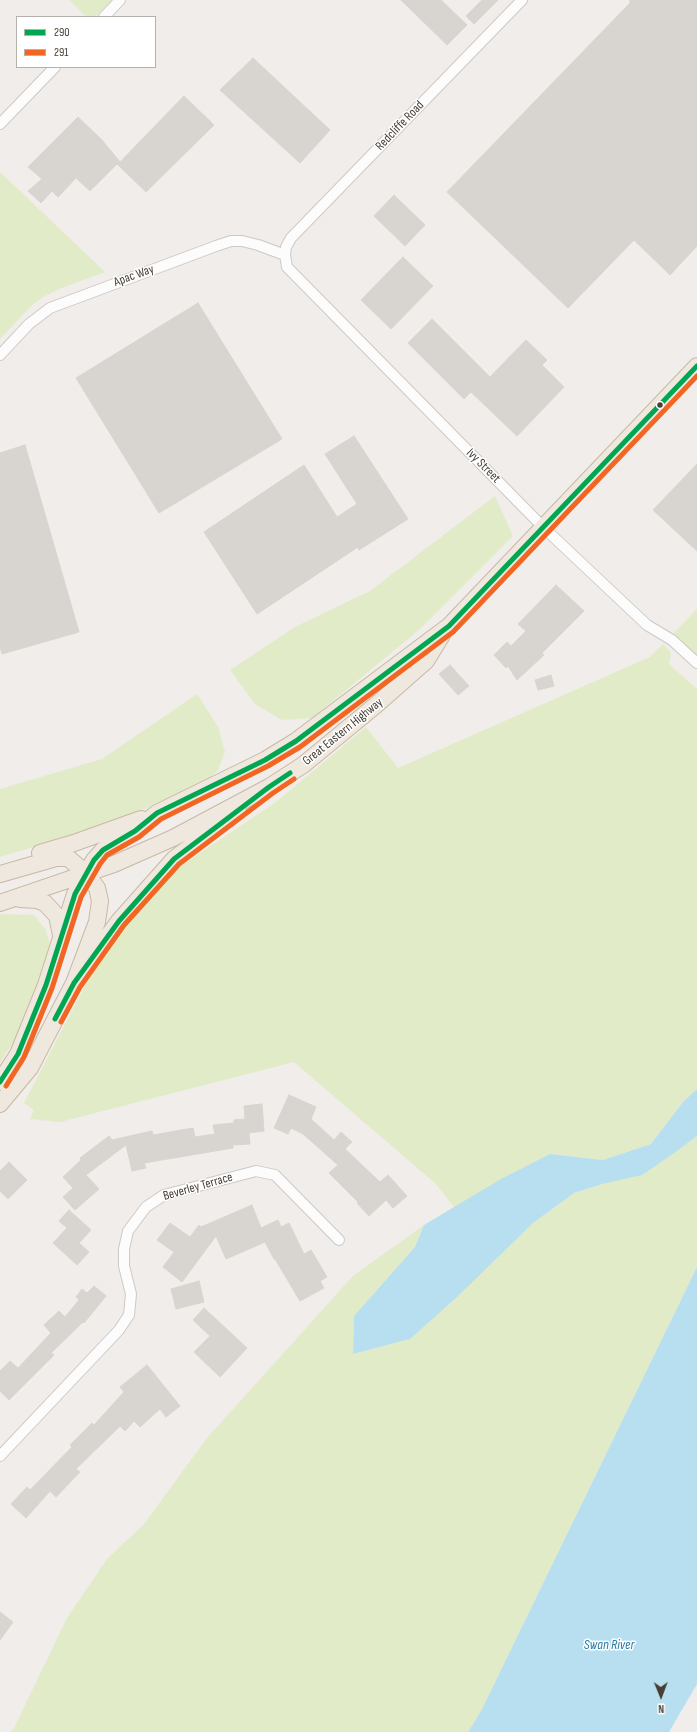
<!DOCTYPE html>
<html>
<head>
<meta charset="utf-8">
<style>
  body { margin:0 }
  #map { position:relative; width:697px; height:1732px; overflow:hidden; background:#f0edea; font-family:"Sofia Sans Condensed",sans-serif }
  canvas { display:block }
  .legend { position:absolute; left:16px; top:16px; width:140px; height:52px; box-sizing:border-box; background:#fff; border:1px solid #b5b2ae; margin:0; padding:5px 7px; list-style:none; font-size:12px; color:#473e35 }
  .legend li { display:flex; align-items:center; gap:8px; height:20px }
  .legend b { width:20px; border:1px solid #b5b2ae }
  .north { position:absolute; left:641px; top:1676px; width:40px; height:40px; -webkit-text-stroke:3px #fff; paint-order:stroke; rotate:179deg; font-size:11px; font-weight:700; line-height:16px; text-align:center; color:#473e35 }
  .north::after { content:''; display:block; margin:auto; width:14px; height:18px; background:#473e35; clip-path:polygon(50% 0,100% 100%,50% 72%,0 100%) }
</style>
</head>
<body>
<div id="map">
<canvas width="697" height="1732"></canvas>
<ul class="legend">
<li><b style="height:5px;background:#00a651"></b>290</li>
<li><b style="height:5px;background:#f26522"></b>291</li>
</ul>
<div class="north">N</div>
</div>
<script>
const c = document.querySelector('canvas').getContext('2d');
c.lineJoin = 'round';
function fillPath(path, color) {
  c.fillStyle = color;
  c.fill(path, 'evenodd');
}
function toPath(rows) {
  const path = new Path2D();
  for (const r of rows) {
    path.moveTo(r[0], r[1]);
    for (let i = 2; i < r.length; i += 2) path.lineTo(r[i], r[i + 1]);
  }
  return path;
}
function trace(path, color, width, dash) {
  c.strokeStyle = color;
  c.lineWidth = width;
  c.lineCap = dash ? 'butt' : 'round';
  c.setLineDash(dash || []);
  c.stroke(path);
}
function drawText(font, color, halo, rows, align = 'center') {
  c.font = font + ' "Sofia Sans Condensed",sans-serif';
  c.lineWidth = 3;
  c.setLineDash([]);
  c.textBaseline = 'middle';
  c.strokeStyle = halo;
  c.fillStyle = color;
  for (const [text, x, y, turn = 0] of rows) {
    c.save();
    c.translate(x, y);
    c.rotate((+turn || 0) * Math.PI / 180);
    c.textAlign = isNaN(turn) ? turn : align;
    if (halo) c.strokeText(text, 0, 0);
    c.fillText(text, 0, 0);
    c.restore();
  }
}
fillPath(toPath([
  [69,0,112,0,95,17,86,17],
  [0,172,105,272,59,289,43,297,32,305,0,339],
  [495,496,513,536,420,629,312,718,282,720,255,704,230,670,295,627,370,591],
  [697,609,697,657,673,634],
  [663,644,671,653,669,664,697,689,697,1089,683,1102,651,1144,603,1160,550,1154,454,1207,435,1183,294,1062,60,1122,30,1119,34,1110,24,1103,88,980,128,920,176,869,276,802,366,727,398,768,650,657],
  [197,694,218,727,225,752,218,770,207,780,114,823,0,857,0,789,102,759],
  [3,914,34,915,46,930,51,948,16,1037,0,1063,0,915],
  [697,1136,697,1267,481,1711,468,1732,10,1732,14,1728,67,1618,107,1559,144,1524,207,1438,353,1276,424,1225,415,1247,354,1316,353,1354,410,1339,533,1223,574,1193,602,1184,677,1151]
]), '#e1ebc8');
fillPath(toPath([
  [697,1089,697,1136,677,1151,642,1175,602,1184,574,1193,533,1223,457,1297,410,1339,353,1354,354,1316,415,1247,424,1225,501,1179,550,1154,603,1160,651,1144,683,1102],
  [697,1267,697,1684,669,1732,468,1732,481,1711]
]), '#b7dff0');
const building = toPath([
  [401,0,441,0,467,25,447,45,401,0],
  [482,0,498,0,474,24,466,16,482,0],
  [630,0,697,0,697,246,670,275,634,240,568,308,447,192,630,3,630,0],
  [253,58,330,130,300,163,220,90,253,58],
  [184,96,214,125,146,192,117,164,90,191,76,178,58,197,52,191,41,203,28,191,42,179,28,167,78,117,102,140,120,162,184,96],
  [394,195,425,225,405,246,374,216,394,195],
  [403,257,433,286,391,329,361,300,403,257],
  [198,303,282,439,159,513,76,378,198,303],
  [432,319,490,377,526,340,547,360,542,365,564,387,517,436,471,392,464,399,408,343,432,319],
  [354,436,408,519,359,550,358,547,257,614,204,532,304,465,337,517,357,504,325,454,354,436],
  [25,445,79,632,2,654,0,646,0,453,25,445],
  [697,464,697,551,653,510,697,464],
  [556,585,584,611,542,653,544,655,517,680,508,666,506,668,494,655,507,642,511,646,526,631,518,624,556,585],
  [450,665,469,686,458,695,439,674,450,665],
  [551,675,554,686,538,690,535,680,551,675],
  [289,1095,316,1107,311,1119,334,1140,341,1132,352,1142,345,1149,380,1182,388,1175,407,1196,393,1208,386,1200,369,1216,357,1203,358,1202,329,1173,338,1165,303,1134,291,1128,288,1134,274,1128,289,1095],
  [262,1104,264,1131,249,1133,250,1144,233,1145,233,1148,144,1163,146,1168,132,1171,126,1145,86,1175,99,1189,75,1210,63,1197,73,1188,63,1177,81,1160,80,1158,109,1136,112,1140,152,1131,153,1135,193,1128,195,1137,215,1134,213,1125,234,1123,234,1120,245,1119,244,1106,262,1104],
  [9,1162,27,1180,8,1199,0,1191,0,1171,9,1162],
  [252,1205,261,1228,278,1220,281,1227,289,1223,304,1254,311,1250,327,1277,320,1281,324,1288,300,1301,275,1259,274,1259,265,1242,226,1259,216,1236,182,1282,163,1267,174,1252,157,1240,170,1223,190,1237,199,1225,201,1227,252,1205],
  [69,1210,91,1230,79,1243,89,1252,77,1265,53,1243,67,1228,59,1221,69,1210],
  [199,1281,204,1302,176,1309,171,1289,199,1281],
  [94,1286,106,1296,84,1323,83,1322,51,1353,54,1355,9,1400,0,1391,0,1371,10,1361,18,1368,51,1333,44,1325,59,1311,65,1317,79,1300,76,1297,82,1289,87,1293,94,1286],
  [204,1308,247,1348,220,1377,194,1352,210,1336,193,1320,204,1308],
  [147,1365,180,1406,166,1417,160,1409,140,1427,134,1421,125,1431,120,1426,76,1469,80,1472,56,1497,50,1491,26,1518,11,1504,27,1487,30,1490,72,1447,70,1445,92,1423,94,1425,124,1392,120,1387,147,1365],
  [0,1612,13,1622,0,1640,0,1612]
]);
fillPath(building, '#d8d4d0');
trace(building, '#d8d4cf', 1);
const minor = toPath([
  [522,0,291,238,286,247,285,255,287,267,543,527,647,625,672,640,697,663],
  [104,17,120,0],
  [0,124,55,67],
  [0,355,29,324,50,308,216,246,231,241,242,241,258,245,285,255],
  [0,1456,119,1330,129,1315,131,1294,124,1266,124,1249,128,1231,146,1207,164,1195,256,1171,275,1175,339,1240]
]);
const trunk = toPath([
  [40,853,74,843,141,819],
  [0,874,56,858,68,858,86,873,97,888,100,901,97,922,74,983,30,1068,0,1104],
  [20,899,37,900,45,903,57,916,61,935],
  [0,903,114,864,173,838,269,787,303,765,376,705,426,661,442,635],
  [86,966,119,921,174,859,238,811],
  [0,1082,18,1054,46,985,75,894,94,860,103,850,135,831,157,813,265,760,296,741,449,626,697,366]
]);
trace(minor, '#cdc9c5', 12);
trace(trunk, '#c9b8a4', 18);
trace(minor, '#fdfcfc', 10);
trace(trunk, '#eee8de', 16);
trace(toPath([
  [55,1019,74,983,119,921,174,859,269,787,290,773],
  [0,1082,18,1054,46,985,75,894,94,860,103,850,135,831,157,813,265,760,296,741,449,626,697,366]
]), '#00a651', 5);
trace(toPath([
  [61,1022,80,987,124,925,179,864,273,793,294,779],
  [6,1086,24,1057,52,988,81,897,100,864,107,855,139,837,161,819,268,766,300,747,453,632,697,376]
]), '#f26522', 5);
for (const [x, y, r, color] of [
  [660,405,3.5,"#473e35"]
]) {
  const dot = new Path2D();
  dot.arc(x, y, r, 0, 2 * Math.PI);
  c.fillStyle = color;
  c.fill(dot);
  trace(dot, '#fff', 1.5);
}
drawText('13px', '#473e35', '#fff', [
  ["Redcliffe Road",400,126,-46],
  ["Apac Way",134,276,-20],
  ["Ivy Street",483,466,45],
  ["Great Eastern Highway",343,732,-39],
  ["Beverley Terrace",198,1187,-16]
]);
drawText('italic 14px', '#277ca6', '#fff', [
  ["Swan River",609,1645]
]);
</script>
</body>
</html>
